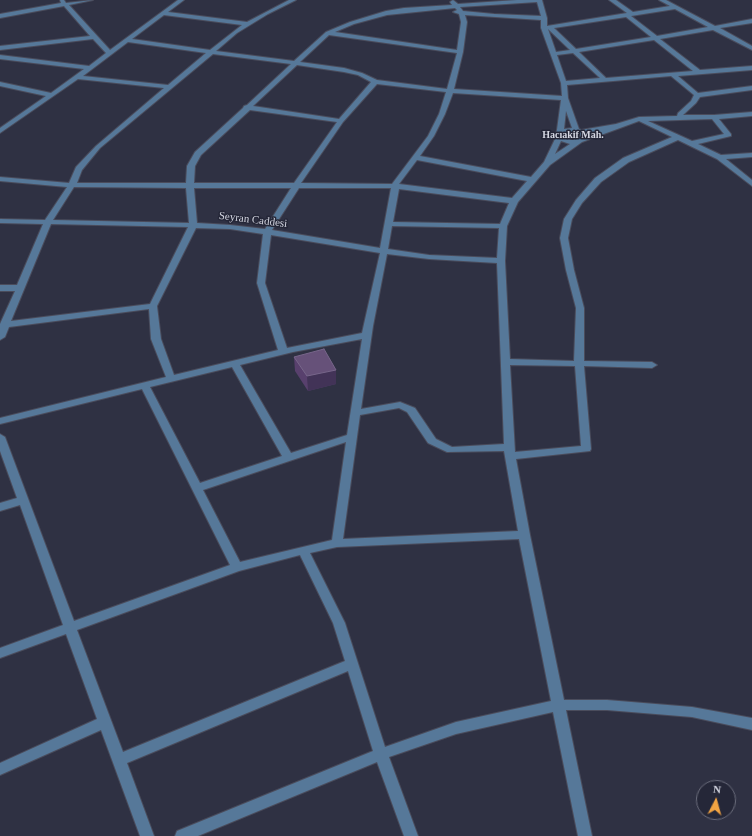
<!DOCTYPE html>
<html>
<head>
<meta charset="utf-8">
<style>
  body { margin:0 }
  #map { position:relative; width:752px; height:836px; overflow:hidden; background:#2f3143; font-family:"Times New Roman",serif }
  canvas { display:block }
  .north { position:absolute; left:696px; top:780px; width:40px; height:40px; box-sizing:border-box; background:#252738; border:1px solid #6b6d7c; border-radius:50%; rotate:6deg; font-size:11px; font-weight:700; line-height:16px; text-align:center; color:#d5d7e2 }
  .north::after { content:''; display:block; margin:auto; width:14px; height:18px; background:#f3a442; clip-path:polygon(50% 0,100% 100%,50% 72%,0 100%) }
</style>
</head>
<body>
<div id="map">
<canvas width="752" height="836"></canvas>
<div class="north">N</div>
</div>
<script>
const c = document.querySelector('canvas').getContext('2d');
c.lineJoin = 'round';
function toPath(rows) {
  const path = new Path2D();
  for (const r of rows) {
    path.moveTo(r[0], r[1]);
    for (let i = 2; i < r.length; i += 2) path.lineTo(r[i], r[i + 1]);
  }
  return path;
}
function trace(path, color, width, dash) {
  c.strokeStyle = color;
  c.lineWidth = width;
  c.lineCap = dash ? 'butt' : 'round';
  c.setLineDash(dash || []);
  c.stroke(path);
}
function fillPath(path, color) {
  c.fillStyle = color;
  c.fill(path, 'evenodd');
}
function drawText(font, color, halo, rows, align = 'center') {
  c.font = font + ' "Times New Roman",serif';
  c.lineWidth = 3;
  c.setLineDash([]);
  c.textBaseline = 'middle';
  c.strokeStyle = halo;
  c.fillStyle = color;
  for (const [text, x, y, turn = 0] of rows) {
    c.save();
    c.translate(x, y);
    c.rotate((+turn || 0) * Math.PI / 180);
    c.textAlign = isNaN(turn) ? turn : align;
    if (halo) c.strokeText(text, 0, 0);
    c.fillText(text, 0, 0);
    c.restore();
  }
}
const minor = toPath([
  [60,0,64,0,66,3,93,0,69,5,110,50,178,0,184,0,168,12,247,22,289,0,296,0,268,14,237,33,216,51,294,61,326,32,350,22,386,11,404,8,452,5,450,2,453,0,458,4,517,0,542,0,547,18,547,26,627,13,609,0,616,0,633,12,670,6,659,0,666,0,715,26,752,19,752,23,720,28,752,46,752,50,713,30,660,39,700,70,752,66,752,70,678,76,698,93,752,86,752,90,700,97,696,103,683,115,714,115,752,112,752,116,719,119,731,134,731,136,698,144,721,155,752,153,752,157,726,159,752,180,752,186,717,159,678,140,629,162,601,182,582,203,572,219,568,238,574,270,584,308,584,361,652,362,657,365,652,368,584,366,591,449,590,451,516,459,530,535,564,700,607,700,692,707,752,718,752,730,692,717,607,710,566,710,592,836,578,836,553,712,456,734,389,757,418,836,404,836,377,762,198,836,175,836,177,831,373,751,348,671,127,763,154,836,140,836,101,730,0,775,0,763,97,719,66,634,0,658,0,648,63,625,20,505,0,511,0,503,17,498,0,451,0,434,5,437,74,621,230,565,142,389,0,424,0,418,166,377,151,339,149,309,9,327,5,337,0,340,0,324,15,291,0,291,0,285,17,285,43,224,0,223,0,219,45,220,67,187,0,181,0,177,69,183,76,167,96,146,164,88,78,79,0,133,0,128,46,96,0,86,0,82,51,93,84,69,0,59,0,55,89,66,106,53,93,39,0,50,0,46,90,36,64,6,0,18,0,14,61,3,60,0],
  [537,2,541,16,494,14,463,11,460,7,537,2],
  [455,8,457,10,453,12,459,14,461,22,457,50,335,32,354,24,387,15,455,8],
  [675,9,708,27,657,36,631,16,675,9],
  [164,15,242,25,210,50,132,39,164,15],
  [465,15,541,20,541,28,561,83,562,96,454,89,463,52,467,22,465,15],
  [626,17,651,37,576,49,554,28,626,17],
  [548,29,570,50,556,52,548,29],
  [329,35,457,53,447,89,377,80,362,73,344,68,300,62,329,35],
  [654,40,693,71,606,78,579,52,654,40],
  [128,42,206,53,168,85,83,76,128,42],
  [573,53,600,78,566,81,557,55,573,53],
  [213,54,291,64,247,105,244,106,243,108,195,152,187,166,186,183,77,183,82,170,100,148,213,54],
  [297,65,344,72,358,75,371,82,339,119,253,106,297,65],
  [671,76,694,95,691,101,678,113,677,116,639,117,616,124,581,130,579,129,568,98,567,85,671,76],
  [377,84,446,92,439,114,428,136,392,184,301,183,343,122,377,84],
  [453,93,561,100,556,137,544,162,531,177,420,156,434,136,445,114,453,93],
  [250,110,337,122,294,183,194,183,195,166,201,155,250,110],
  [566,111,572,128,564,129,566,111],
  [712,119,724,134,692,141,648,121,712,119],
  [639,121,672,137,623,158,595,178,576,200,564,219,560,238,566,270,576,308,574,361,510,359,505,261,507,226,518,202,550,165,582,142,639,121],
  [598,131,588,135,586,133,598,131],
  [567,132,575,132,580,134,581,137,572,140,564,138,563,133,567,132],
  [561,141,570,144,555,154,561,141],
  [417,160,527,181,512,198,399,184,417,160],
  [74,187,186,188,189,223,53,220,74,187],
  [194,188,291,188,265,229,230,225,197,223,194,188],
  [299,188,391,188,380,248,272,230,299,188],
  [399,189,509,203,500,224,393,222,399,189],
  [51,224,188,227,150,304,11,321,51,224],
  [392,226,499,228,497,258,429,255,388,249,392,226],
  [196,228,230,229,263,234,257,283,278,350,174,375,161,339,157,306,196,228],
  [271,235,380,253,362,333,287,348,265,283,271,235],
  [387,254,429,259,497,263,504,444,452,447,436,439,415,408,400,402,361,409,373,326,387,254],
  [362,339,347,435,291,453,240,365,293,352,362,339],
  [510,365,575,366,581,446,515,452,510,365],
  [232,367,282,456,200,483,150,387,232,367],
  [399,408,407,412,428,443,447,452,504,451,518,531,343,539,360,415,399,408],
  [346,442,332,540,240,562,203,490,346,442],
  [519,539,551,701,456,722,385,747,345,623,310,553,337,547,519,539],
  [300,555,333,623,345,661,123,752,77,630,239,571,300,555]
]);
trace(minor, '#4a4c5c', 2);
fillPath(minor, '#567899');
fillPath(toPath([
  [294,357,336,384,308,391,295,371]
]), '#58406d');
fillPath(toPath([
  [336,370,336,384,308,391,307,376]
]), '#423357');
const building = toPath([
  [324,349,336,370,307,376,294,357,324,349]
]);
fillPath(building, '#665179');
trace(building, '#77668a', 1);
drawText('bold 10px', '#d5d7e2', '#252738', [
  ["Hacıakif Mah.",573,135]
]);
drawText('11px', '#d5d7e2', '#252738', [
  ["Seyran Caddesi",253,220,7]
]);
</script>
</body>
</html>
